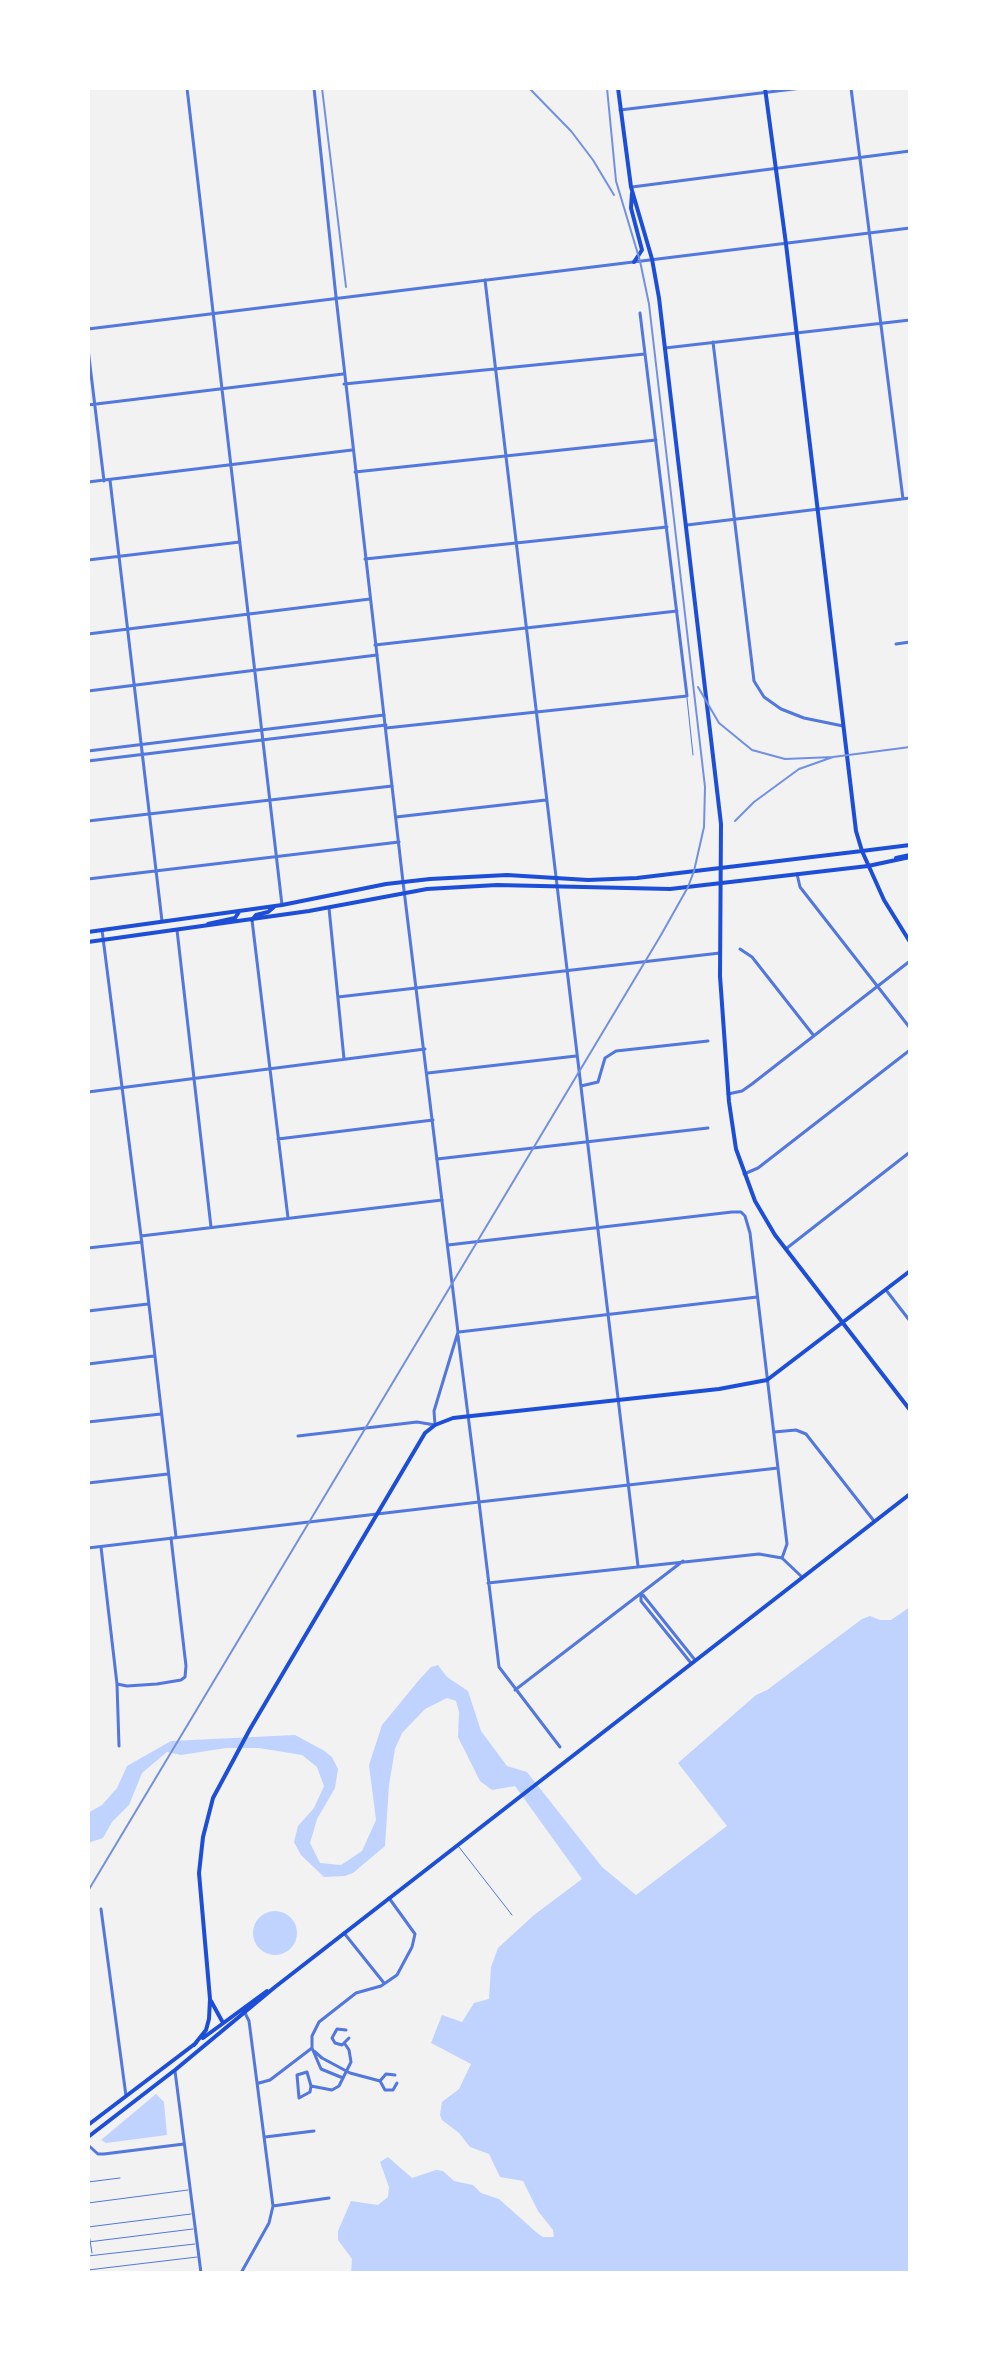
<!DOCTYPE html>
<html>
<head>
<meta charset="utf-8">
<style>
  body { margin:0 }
  #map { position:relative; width:998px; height:2361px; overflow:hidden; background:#f2f2f2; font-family:"IBM Plex Sans",sans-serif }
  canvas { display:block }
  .frame { position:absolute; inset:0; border:90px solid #fff; pointer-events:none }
</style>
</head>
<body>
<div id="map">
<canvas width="998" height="2361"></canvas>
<div class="frame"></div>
</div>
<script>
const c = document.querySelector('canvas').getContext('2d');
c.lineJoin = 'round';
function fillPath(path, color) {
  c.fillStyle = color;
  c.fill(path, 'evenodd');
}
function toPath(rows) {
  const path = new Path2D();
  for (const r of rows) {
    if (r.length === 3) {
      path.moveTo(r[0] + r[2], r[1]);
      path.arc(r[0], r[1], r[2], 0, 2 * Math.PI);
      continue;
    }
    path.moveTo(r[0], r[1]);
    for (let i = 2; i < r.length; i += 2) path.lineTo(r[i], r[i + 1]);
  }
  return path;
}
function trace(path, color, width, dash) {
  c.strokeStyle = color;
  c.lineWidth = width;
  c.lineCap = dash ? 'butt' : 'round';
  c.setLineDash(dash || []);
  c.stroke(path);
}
fillPath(toPath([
  [910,1607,910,2273,351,2273,352,2259,338,2240,338,2231,351,2201,378,2205,388,2197,389,2187,380,2162,388,2157,412,2178,436,2170,443,2171,454,2181,473,2185,481,2193,499,2199,536,2232,543,2237,554,2237,553,2230,538,2211,523,2181,500,2177,489,2154,470,2147,459,2133,442,2120,440,2115,442,2102,459,2089,471,2064,431,2043,442,2015,462,2022,474,2003,489,1999,491,1967,498,1948,534,1915,582,1879,515,1786,492,1790,480,1781,458,1737,459,1712,456,1701,447,1698,425,1709,402,1733,395,1749,389,1785,385,1846,353,1873,345,1876,324,1877,301,1855,294,1842,298,1826,314,1808,324,1786,317,1767,302,1755,259,1748,226,1748,181,1755,167,1752,142,1773,129,1805,112,1822,103,1838,88,1843,88,1813,102,1805,117,1788,127,1766,171,1741,295,1735,323,1750,332,1757,338,1769,335,1788,317,1819,310,1843,320,1863,341,1865,362,1851,376,1820,369,1765,382,1725,419,1680,431,1667,438,1665,447,1677,468,1691,481,1731,507,1766,527,1772,602,1867,636,1895,727,1826,678,1763,756,1695,767,1690,862,1619,870,1616,880,1620,891,1620],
  [275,1933,22],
  [156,2094,164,2102,167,2135,106,2143,101,2140]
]), '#bfd3fe');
trace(toPath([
  [687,698,693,755],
  [459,1847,512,1915],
  [88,2182,120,2178],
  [88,2203,188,2190],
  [88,2227,191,2214],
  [88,2228,92,2253],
  [88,2242,193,2229],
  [88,2256,195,2244],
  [88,2270,197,2257]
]), '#5277de', 1);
trace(toPath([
  [187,88,282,905],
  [314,88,336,297],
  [851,88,903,499],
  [620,110,802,88],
  [632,187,910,151],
  [485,280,638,1566],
  [713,342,754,681,764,697,781,709,804,718,843,726],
  [665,348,910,320],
  [88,349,104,481],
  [344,384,645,354],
  [88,405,343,374],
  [355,472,656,440],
  [110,480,162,921],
  [88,482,352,450],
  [687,525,910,498],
  [365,559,667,527],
  [88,560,240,542],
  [88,634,370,599],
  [896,644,910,642],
  [375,645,677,611],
  [88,691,377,655],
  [386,728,687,696,640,313],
  [88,751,384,715],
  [88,761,386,725],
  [396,817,546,800],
  [88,821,392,786],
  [797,874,800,887,910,1028],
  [88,879,399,842],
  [329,908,344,1059],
  [252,920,288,1218],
  [102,930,141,1236,176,1537],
  [177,930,211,1227],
  [740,949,752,957,814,1036],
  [338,997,720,953],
  [428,1073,576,1056],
  [581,1086,598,1082,605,1058,616,1051,708,1041],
  [88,1092,425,1049],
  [728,1094,742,1091,752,1084,910,961],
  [278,1139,433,1120],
  [437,1159,708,1128],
  [744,1174,758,1168,910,1050],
  [141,1236,442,1200],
  [448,1245,732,1212,741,1212,745,1216,750,1233,787,1544,782,1558],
  [88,1248,142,1242],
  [787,1248,910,1152],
  [886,1290,910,1321],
  [88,1311,148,1304],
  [459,1332,757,1297],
  [88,1364,154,1356],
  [88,1422,161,1414],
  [774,1432,796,1430,806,1434,874,1521],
  [298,1436,417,1422,435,1425],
  [88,1483,168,1474],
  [101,1547,117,1684,119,1746],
  [488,1583,759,1554,782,1558,802,1577],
  [641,1594,641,1601,691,1663],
  [643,1595,695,1660],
  [117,1684,127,1686,157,1684,181,1680,185,1677,186,1666,171,1538],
  [515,1690,683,1561],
  [560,1747,499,1667,479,1502,778,1468],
  [101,1909,126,2096],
  [344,1933,384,1983],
  [346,2030,337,2029,332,2038,335,2043,342,2045,349,2038],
  [314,2051,322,2058,350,2073,380,2081,385,2090,393,2090,397,2083],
  [175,2071,201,2273],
  [343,2078,321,2069,312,2048,312,2036,319,2022,356,1993,381,1986,397,1975,412,1947,415,1934,389,1898],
  [380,2081,386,2074,395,2075],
  [259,2083,270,2080,312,2048],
  [311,2086,310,2092,299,2098,297,2075,307,2072,311,2086,332,2090,339,2086,351,2062,349,2050,345,2044],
  [265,2137,314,2131],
  [88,2145,98,2154,104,2154,184,2144],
  [273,2206,329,2198],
  [241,2273,269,2223,273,2206,249,2021,245,2013]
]), '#5277de', 3);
trace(toPath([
  [336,297,403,882,458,1332,434,1411,435,1425],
  [88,329,910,228],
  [88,1548,479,1502,458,1336]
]), '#5277de', 3);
trace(toPath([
  [862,851,910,845],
  [896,858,910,855],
  [868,866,910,857]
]), '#1d4ed8', 4);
trace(toPath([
  [618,88,631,187,652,259,659,298,721,824,720,976,729,1102,736,1149,755,1201,775,1235,910,1410],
  [765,88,786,244,856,831,862,851,884,900,910,942],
  [632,193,631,208,642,250,634,262],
  [252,920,256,915,268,912,274,907],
  [208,924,235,918,239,912],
  [88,932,282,905,386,884,430,879,507,875,588,880,637,878,862,851],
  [88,942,309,911,427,889,497,885,670,889,868,866],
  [211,2001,222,2021],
  [203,2038,267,1991],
  [194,2045,206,2030,209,2019,210,1999,199,1873,203,1837,213,1798,250,1729,425,1433,435,1425,453,1418,719,1389,767,1380,910,1271],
  [88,2125,196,2043],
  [88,2137,175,2070,275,1987,910,1494]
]), '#1d4ed8', 4);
trace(toPath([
  [322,88,346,287],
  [529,88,571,131,593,160,614,195],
  [698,687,719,723,752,750,785,759,833,757],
  [735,821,754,802,799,769,833,757,910,747],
  [88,1891,661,935,688,887,694,871,704,827,705,787,649,304,640,261,616,181,607,88]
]), '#7290e2', 2);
</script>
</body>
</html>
